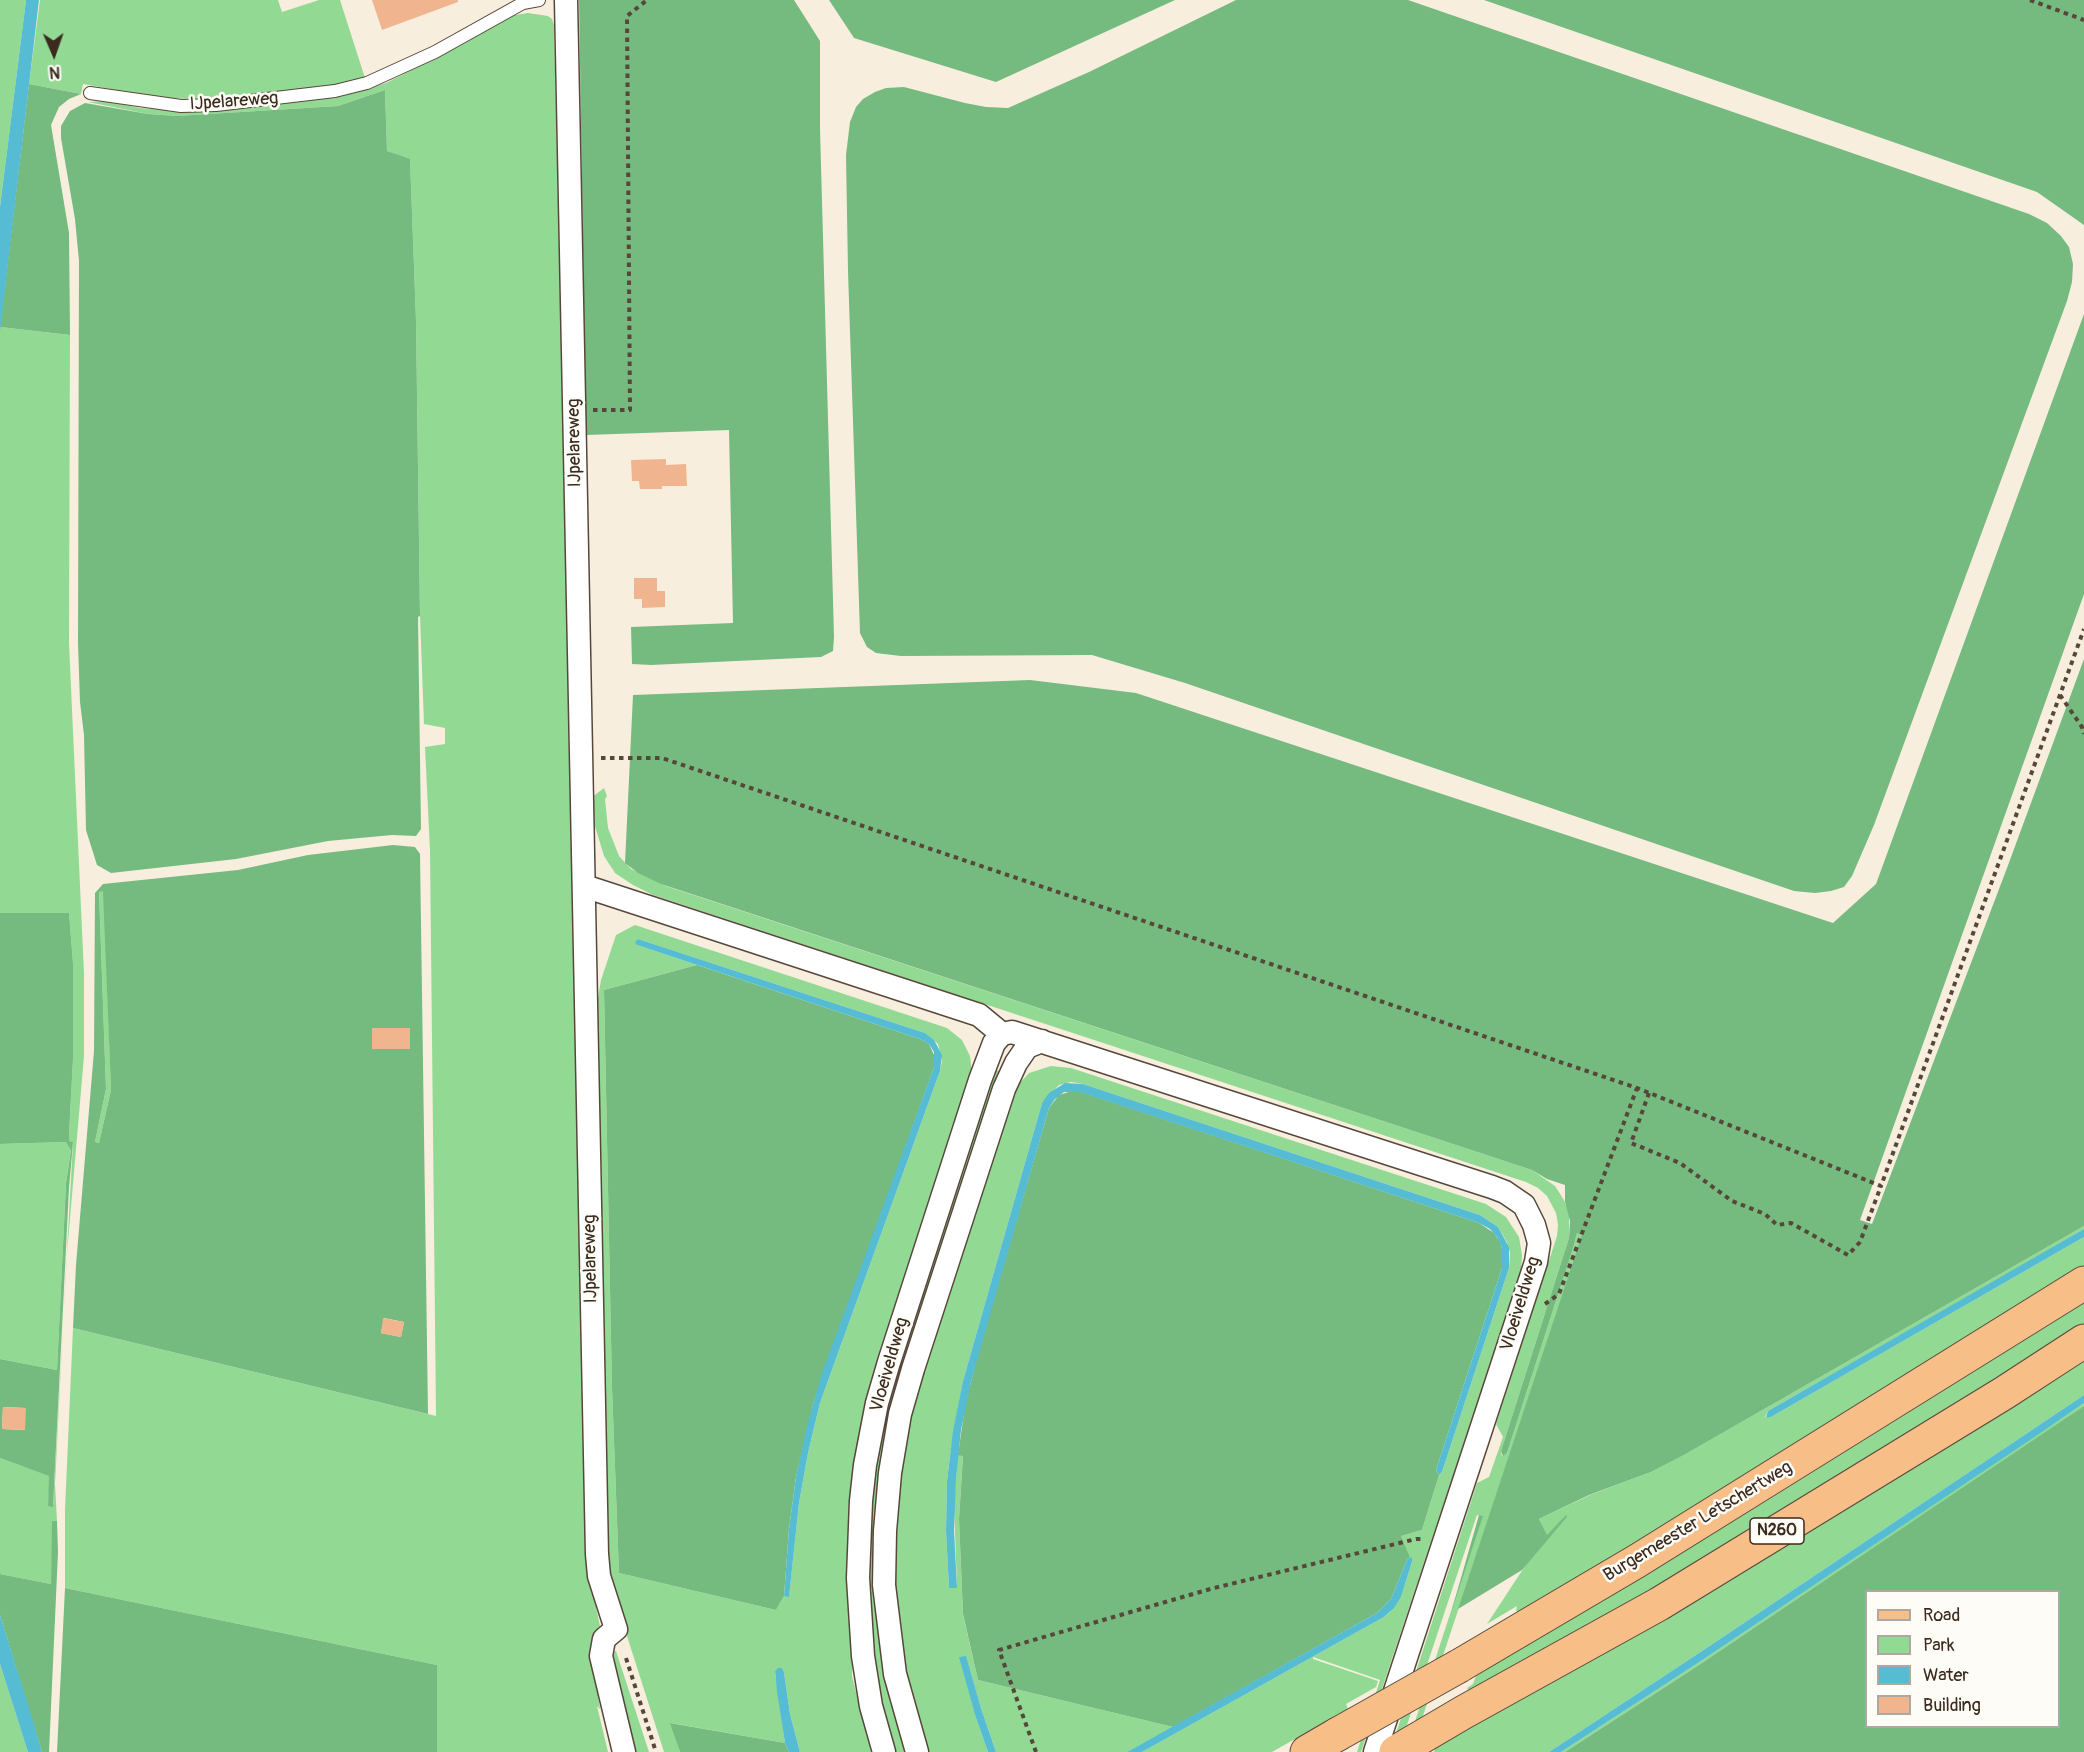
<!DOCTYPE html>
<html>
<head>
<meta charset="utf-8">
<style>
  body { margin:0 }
  #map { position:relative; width:2084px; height:1752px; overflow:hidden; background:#f8eede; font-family:Pangolin,sans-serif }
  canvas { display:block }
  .legend { position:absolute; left:1865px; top:1590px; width:195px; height:138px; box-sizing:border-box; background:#fdfcf7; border:2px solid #afa8a0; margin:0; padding:8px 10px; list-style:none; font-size:18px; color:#3b2a1e }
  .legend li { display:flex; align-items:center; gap:12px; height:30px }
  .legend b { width:30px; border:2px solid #afa8a0 }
  .north { position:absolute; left:24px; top:24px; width:60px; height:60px; -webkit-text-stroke:4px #fdfcf7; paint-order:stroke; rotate:178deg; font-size:16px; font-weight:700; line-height:24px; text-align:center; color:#3b2a1e }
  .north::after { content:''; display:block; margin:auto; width:21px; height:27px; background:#3b2a1e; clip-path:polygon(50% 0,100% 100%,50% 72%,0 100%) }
</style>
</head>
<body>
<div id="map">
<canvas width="2084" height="1752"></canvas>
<ul class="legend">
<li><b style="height:8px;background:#f7be87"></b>Road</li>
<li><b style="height:16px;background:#92da94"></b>Park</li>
<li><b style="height:16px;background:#55bcd3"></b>Water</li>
<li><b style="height:16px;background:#f0b58f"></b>Building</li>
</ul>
<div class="north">N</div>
</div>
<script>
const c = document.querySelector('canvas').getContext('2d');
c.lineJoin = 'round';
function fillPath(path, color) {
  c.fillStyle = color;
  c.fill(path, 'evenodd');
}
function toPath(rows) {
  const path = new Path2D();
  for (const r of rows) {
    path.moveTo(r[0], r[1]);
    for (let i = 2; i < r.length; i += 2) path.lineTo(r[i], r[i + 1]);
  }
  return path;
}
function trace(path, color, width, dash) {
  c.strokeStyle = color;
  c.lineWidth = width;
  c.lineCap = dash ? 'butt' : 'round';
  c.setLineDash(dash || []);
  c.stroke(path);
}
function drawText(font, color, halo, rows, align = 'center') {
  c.font = font + ' Pangolin,sans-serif';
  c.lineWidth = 5;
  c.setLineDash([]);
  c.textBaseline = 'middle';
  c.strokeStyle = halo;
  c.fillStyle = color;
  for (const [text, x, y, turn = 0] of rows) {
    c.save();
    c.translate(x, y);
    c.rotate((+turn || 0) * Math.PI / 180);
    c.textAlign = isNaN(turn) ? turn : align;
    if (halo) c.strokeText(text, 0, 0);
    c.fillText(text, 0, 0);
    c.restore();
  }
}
fillPath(toPath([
  [0,0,26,0,0,207],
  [40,0,278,0,282,12,319,0,340,0,365,78,337,85,205,99,160,98,83,84,81,94,29,84],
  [528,13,548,16,552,19,554,25,589,1575,600,1626,594,1637,595,1675,600,1709,597,1706,608,1752,437,1752,437,1665,65,1588,65,1509,73,1328,436,1416,430,851,425,747,445,744,445,728,424,724,420,616,416,320,410,160,387,151,385,90,338,106,177,116,148,114,88,102,106,101,140,108,187,112,281,104,343,96,386,83,465,43,509,16],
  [0,327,70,335,69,643,84,974,84,1056,66,1265,55,1484,57,1521,53,1521,51,1584,0,1574,0,1458,50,1476,48,1505,53,1506,73,1142,69,1141,69,1135,73,1059,73,963,69,913,0,913],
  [604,788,607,796,605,799,608,828,619,856,631,869,666,886,1532,1170,1555,1186,1564,1200,1569,1214,1569,1238,1501,1451,1502,1456,1507,1453,1574,1245,1577,1233,1583,1234,1411,1752,1405,1752,1482,1516,1477,1515,1398,1752,1390,1752,1477,1483,1489,1477,1503,1437,1496,1424,1557,1236,1558,1225,1556,1213,1547,1196,1538,1188,1526,1182,653,895,633,885,615,873,604,856,594,823,592,797],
  [99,891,104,891,111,1090,99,1143,95,1142,106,1089],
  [635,925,947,1028,962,1040,970,1056,972,1073,878,1363,853,1627,852,1676,871,1752,800,1752,790,1714,784,1672,782,1668,775,1671,775,1673,785,1743,671,1723,680,1752,664,1752,611,1586,607,1559,597,1004,601,980,616,935],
  [638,939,925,1033,938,1044,942,1061,940,1071,820,1403,808,1453,799,1503,789,1596,784,1596,776,1610,619,1573,612,1388,604,990,697,965,637,945],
  [1051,1066,1071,1068,1486,1204,1506,1217,1519,1237,1522,1255,1521,1271,1361,1752,1357,1752,1380,1680,1313,1657,1313,1659,1378,1681,1376,1687,1346,1704,1348,1709,1272,1752,1142,1752,1384,1617,1389,1613,1401,1597,1412,1562,1401,1536,1422,1530,1439,1475,1442,1472,1509,1268,1510,1253,1507,1242,1498,1227,1480,1215,1083,1084,1071,1082,1059,1085,1042,1103,963,1381,950,1455,947,1481,946,1531,949,1588,957,1587,954,1505,958,1455,963,1455,959,1519,963,1615,978,1680,1173,1727,1127,1752,996,1752,981,1708,966,1657,976,1718,988,1752,926,1752,916,1722,896,1624,894,1593,894,1514,913,1401,1017,1086,1029,1073],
  [990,1068,1005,1073,884,1471,910,1752,894,1752,886,1726,866,1618,872,1451],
  [66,1142,71,1149,66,1183,57,1370,0,1359,0,1144],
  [2084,1226,2084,1229,2032,1260,1768,1411,1765,1417,1771,1417,1811,1394,2084,1237,2084,1277,1519,1615,1516,1610,1517,1606,1487,1624,1529,1560,1567,1517,1547,1536,1539,1519,1590,1495,1651,1472,1684,1455],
  [2084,1303,2084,1324,1905,1436,1645,1594,1469,1691,1467,1688,1473,1684,1477,1673,1603,1601,1768,1500],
  [2084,1350,2084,1395,1705,1649,1549,1752,1434,1752,1435,1748,1457,1734],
  [2084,1403,2084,1406,2041,1436,1699,1665,1565,1752,1561,1752,1701,1661],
  [616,1651,649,1752,633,1752,613,1657,613,1652],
  [0,1664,25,1742,28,1752,0,1752]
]), '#92da94');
fillPath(toPath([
  [579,0,794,0,820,41,820,129,834,637,833,651,821,657,651,665,632,664,631,627,733,623,729,430,586,435],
  [829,0,1175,0,996,82,854,38],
  [1236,0,1408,0,2029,214,2047,223,2061,236,2069,247,2073,264,2072,282,2067,301,1874,825,1852,876,1844,887,1831,891,1815,893,1794,891,1185,683,1092,655,901,656,876,653,867,647,860,633,848,271,846,155,850,122,856,107,863,99,875,92,886,88,904,87,965,103,986,107,1008,108,1089,72],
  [1484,0,2084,0,2084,225,2037,192],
  [29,84,81,94,69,99,59,107,51,125,69,233,70,335,0,327],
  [385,90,387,151,410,159,416,320,420,616,418,617,421,829,416,836,392,835,328,841,236,859,111,873,97,865,86,830,84,735,80,702,78,643,79,261,75,219,61,138,61,126,70,111,85,103,148,114,177,116,338,106],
  [2084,314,2084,594,1860,1220,1872,1224,2007,868,2084,659,2084,1226,1684,1455,1651,1472,1589,1495,1539,1519,1547,1535,1566,1515,1567,1517,1522,1570,1458,1609,1582,1235,1577,1233,1574,1245,1507,1453,1503,1456,1501,1451,1569,1238,1570,1221,1565,1202,1565,1185,1547,1179,1532,1170,661,884,638,873,625,863,633,695,1030,680,1136,693,1833,923,1876,884],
  [393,845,415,847,420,854,428,1414,73,1328,76,1265,94,1051,95,893,103,884,238,870,308,855],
  [103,891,111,1090,99,1143,95,1142,106,1089,99,892],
  [372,1028,410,1028,410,1049,372,1049],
  [384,1318,404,1322,401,1337,381,1333],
  [0,913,69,913,73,963,73,1059,69,1135,69,1141,73,1142,69,1188,53,1507,48,1506,49,1476,0,1458,0,1359,57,1370,66,1183,71,1150,66,1142,0,1144],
  [3,1407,25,1408,25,1430,2,1429],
  [697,965,920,1039,929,1044,935,1057,934,1067,814,1401,796,1477,789,1529,784,1596,776,1610,619,1573,612,1388,604,990],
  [1075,1090,1479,1223,1494,1233,1500,1242,1503,1252,1502,1268,1436,1470,1439,1475,1422,1530,1401,1536,1410,1557,1407,1560,1391,1599,1377,1613,1173,1727,978,1680,963,1614,959,1519,963,1456,958,1455,965,1406,977,1358,1049,1108,1059,1095],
  [2084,1406,2084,1752,1565,1752,1699,1665],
  [1866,1592,2058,1592,2058,1726,1866,1726],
  [1479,1515,1483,1516,1451,1613],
  [52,1521,57,1521,58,1552,49,1752,42,1752,0,1615,0,1574,51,1584],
  [65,1588,437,1665,437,1752,57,1752],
  [670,1723,785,1743,789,1752,680,1752]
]), '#75ba7e');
fillPath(toPath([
  [26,0,39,0,0,331,0,207],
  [638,939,925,1033,934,1040,942,1055,940,1071,820,1403,808,1453,799,1503,789,1597,784,1596,789,1529,796,1477,807,1426,821,1376,934,1067,934,1052,929,1044,920,1039,637,945,635,942],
  [1065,1083,1083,1084,1480,1215,1498,1227,1509,1247,1509,1268,1442,1472,1439,1475,1436,1470,1502,1268,1502,1248,1497,1237,1490,1229,1479,1223,1080,1092,1064,1092,1055,1099,1049,1108,971,1382,961,1430,956,1480,954,1530,957,1588,949,1588,946,1531,947,1481,953,1431,963,1381,1042,1103,1049,1093],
  [2084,1229,2084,1237,1811,1394,1771,1417,1766,1417,1768,1411],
  [2084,1395,2084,1403,2039,1434,1701,1661,1561,1752,1549,1752,1705,1649],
  [1410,1557,1412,1558,1412,1562,1401,1597,1394,1608,1384,1617,1142,1752,1127,1752,1377,1613,1391,1599,1407,1560],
  [0,1615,30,1711,42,1752,28,1752,0,1664],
  [966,1656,981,1708,996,1752,988,1752,976,1718,959,1657],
  [778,1668,782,1668,784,1672,790,1714,800,1752,789,1752,785,1743,777,1692,775,1671]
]), '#55bcd3');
fillPath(toPath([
  [372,0,458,0,458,2,382,30],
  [666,459,666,465,686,464,687,486,662,486,662,489,640,489,639,481,632,481,631,460],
  [634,578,657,578,657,591,665,591,665,607,642,608,642,599,634,599],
  [372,1028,410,1028,410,1049,372,1049],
  [383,1318,404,1322,401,1337,381,1333],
  [3,1407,26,1408,25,1430,2,1429]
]), '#f0b58f');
const service = toPath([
  [90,93,181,106,216,105,335,91,367,83,435,52,523,3,539,0]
]);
const minor = toPath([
  [566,0,597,1554,599,1576,616,1629,604,1639,601,1656,624,1752],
  [584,886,979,1015,1002,1034],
  [884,1752,871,1706,863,1656,858,1578,861,1501,865,1465,877,1403,889,1362,980,1080,994,1043,1002,1034,1012,1032,1492,1187,1505,1192,1524,1205,1534,1225,1539,1243,1536,1262,1375,1752],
  [917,1752,895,1674,884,1585,885,1531,890,1473,900,1414,913,1369,1004,1089,1016,1063,1027,1047,1042,1041]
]);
const primary = toPath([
  [1459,1666,1637,1561,2084,1283],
  [1307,1752,1338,1734],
  [1396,1752,1464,1712,1659,1604,2004,1393,2084,1341]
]);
trace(service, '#57473b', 14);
trace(minor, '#57473b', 25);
trace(primary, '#57473b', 35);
trace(toPath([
  [2030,0,2084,20],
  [593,410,630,410,627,16,647,0],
  [2060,695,2082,727,2084,734],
  [601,758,662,758,1637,1088,1881,1186,2084,629],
  [1649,1093,1631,1143,1680,1163,1732,1201,1765,1214,1777,1225,1791,1223,1848,1255,1860,1242,1881,1186],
  [1545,1304,1559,1294,1637,1088],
  [626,1658,656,1752],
  [1036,1752,999,1650,1214,1588,1416,1539,1422,1539]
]), '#57473b', 4, [4.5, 4.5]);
trace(service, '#fff', 12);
trace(minor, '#fff', 22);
trace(primary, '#f7be87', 33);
const primaryBridge = toPath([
  [1338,1734,1459,1666]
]);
trace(primaryBridge, '#57473b', 35, []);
trace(primaryBridge, '#f7be87', 33);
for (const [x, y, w] of [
  [1777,1531,54]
]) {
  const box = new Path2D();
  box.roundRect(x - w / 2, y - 13, w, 26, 4.5);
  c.fillStyle = '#fdfcf7';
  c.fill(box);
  trace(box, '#3b2a1e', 1.5);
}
drawText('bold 16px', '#3b2a1e', null, [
  ["N260",1777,1531]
]);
drawText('18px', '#3b2a1e', '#fdfcf7', [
  ["IJpelareweg",234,102,-4],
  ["IJpelareweg",575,443,-91],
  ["IJpelareweg",591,1259,-91],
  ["Vloeiveldweg",1521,1304,-73],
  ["Vloeiveldweg",890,1365,-74],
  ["Burgemeester Letschertweg",1698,1522,-31]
]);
</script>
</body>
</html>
